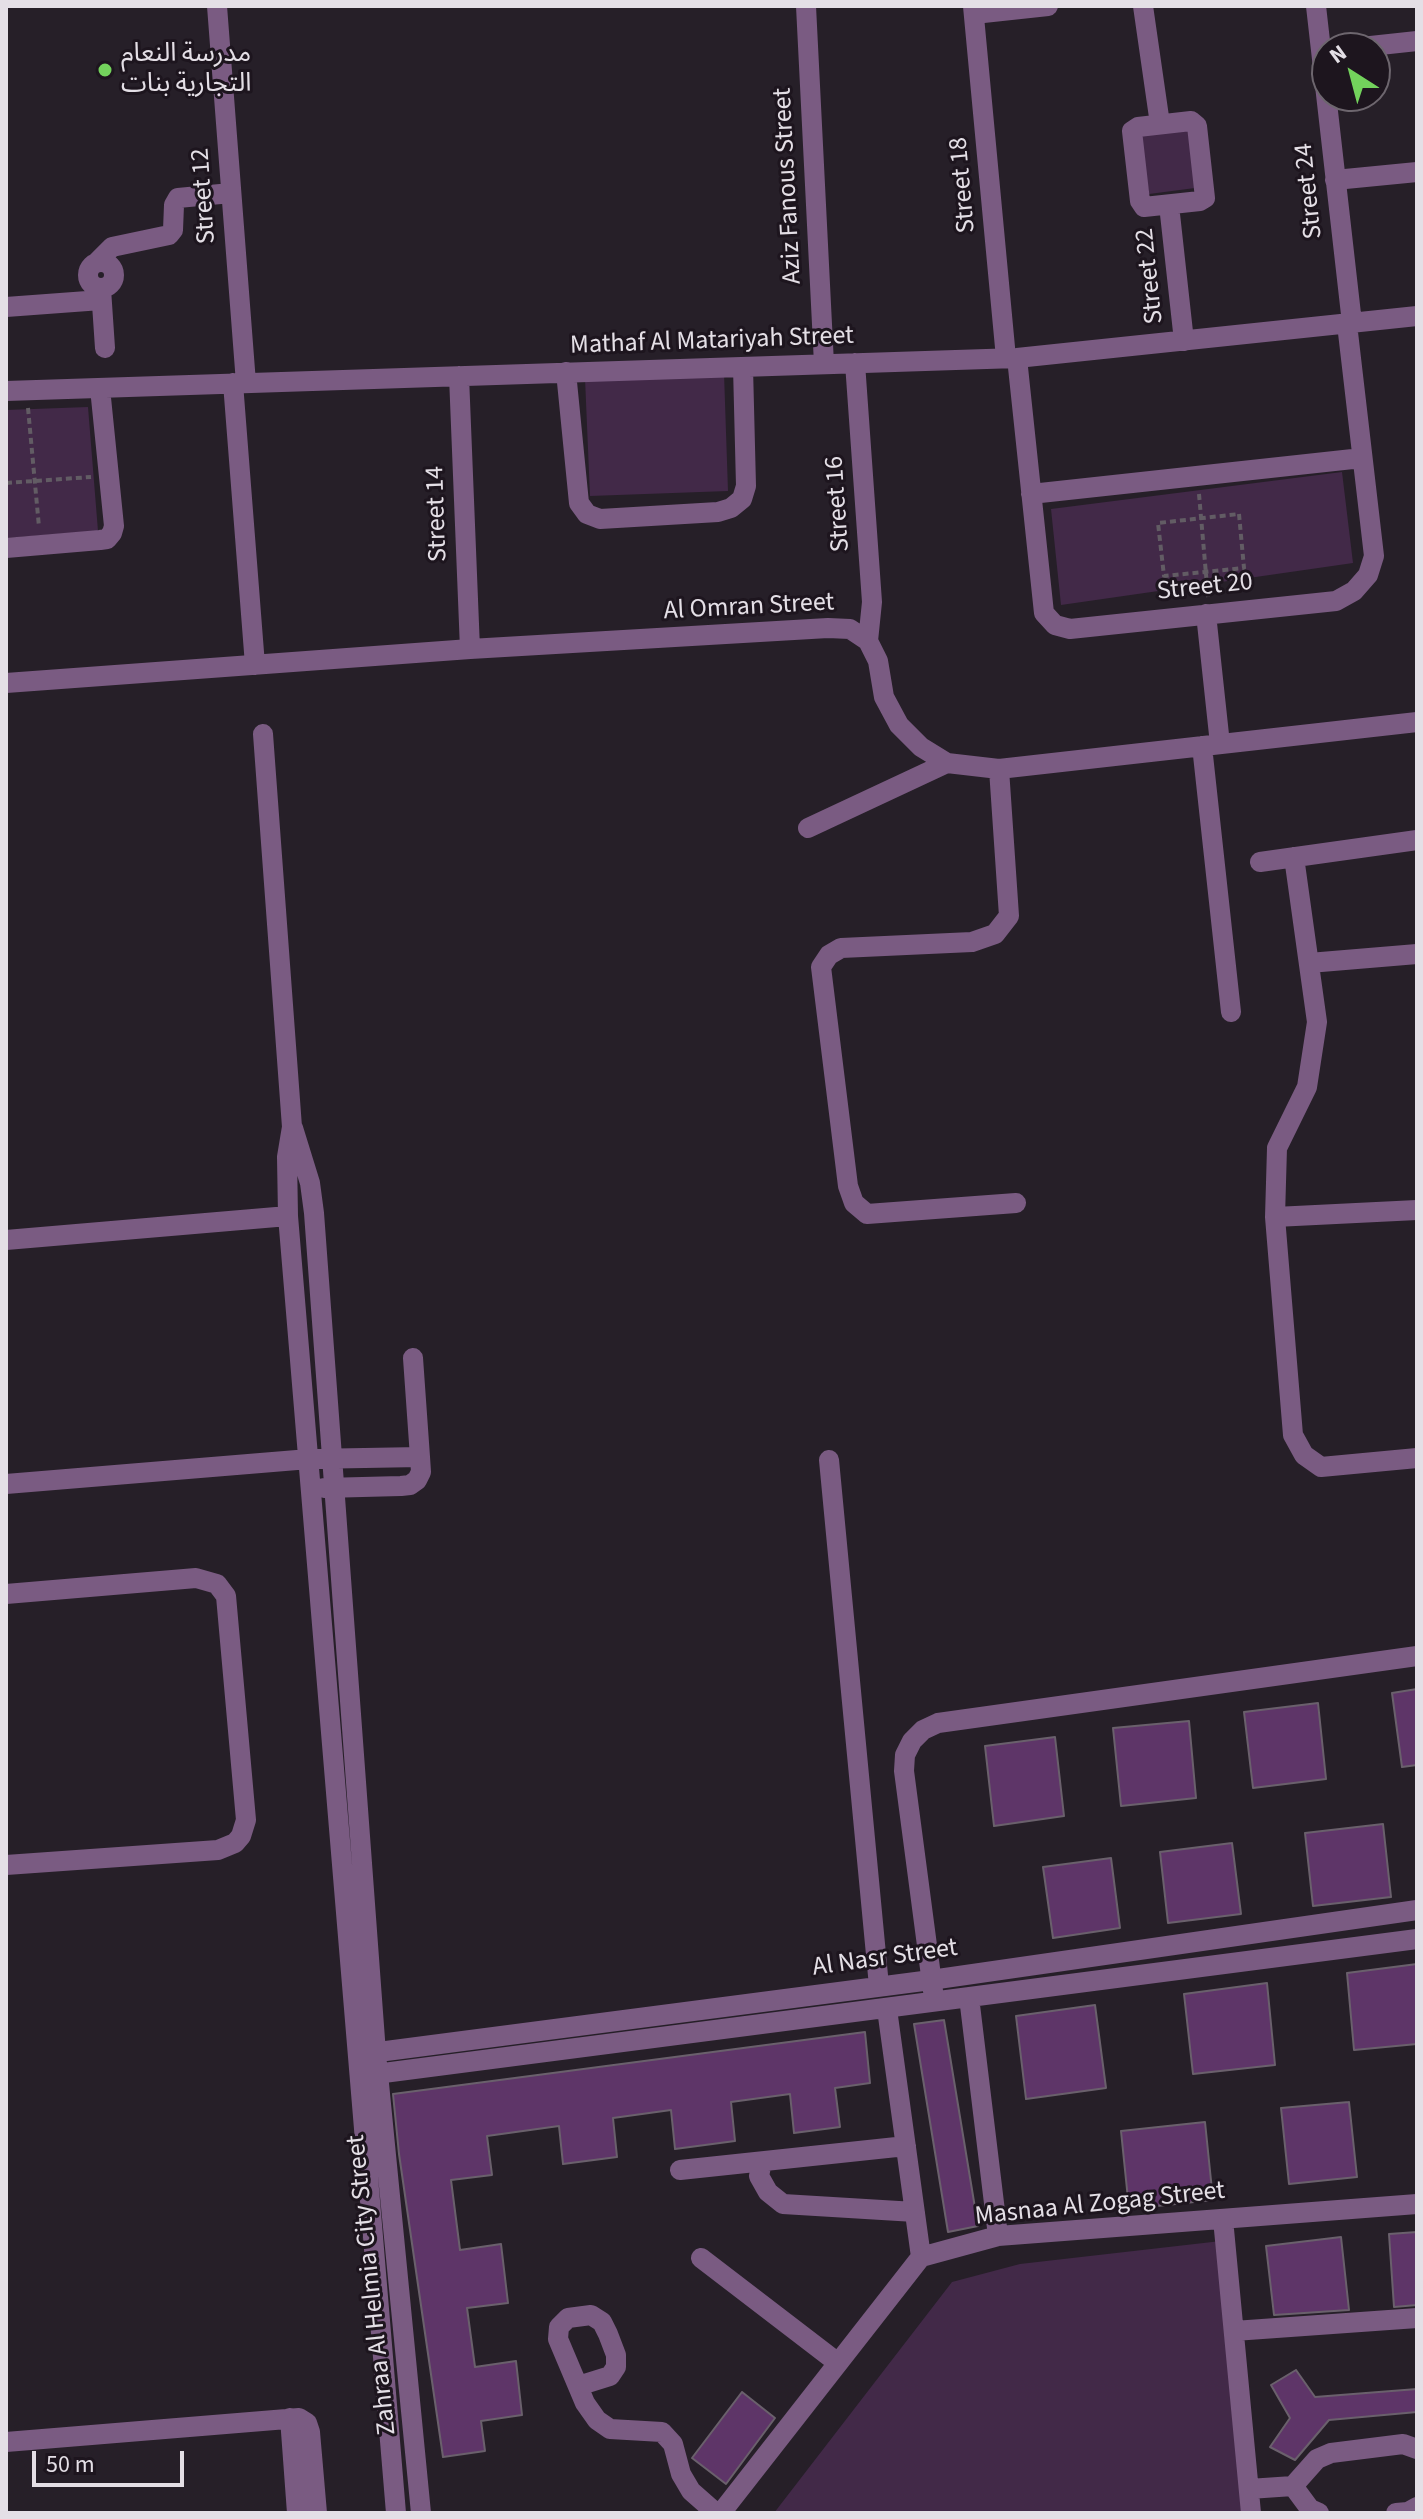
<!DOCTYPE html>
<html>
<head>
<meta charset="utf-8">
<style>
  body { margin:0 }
  #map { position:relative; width:1423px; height:2519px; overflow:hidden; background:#261f28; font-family:"Source Sans 3",sans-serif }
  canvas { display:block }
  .frame { position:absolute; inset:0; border:8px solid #e4dfe6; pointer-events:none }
  .north { position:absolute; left:1311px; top:32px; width:80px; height:80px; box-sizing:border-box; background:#1d151e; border:2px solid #6d666e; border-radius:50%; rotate:324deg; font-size:22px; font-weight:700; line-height:32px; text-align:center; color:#e4dfe6 }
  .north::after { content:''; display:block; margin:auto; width:28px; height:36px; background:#73d25c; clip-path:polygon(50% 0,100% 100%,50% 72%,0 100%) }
  .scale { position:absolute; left:32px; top:2451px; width:152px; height:36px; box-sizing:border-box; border:4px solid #e4dfe6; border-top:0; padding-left:10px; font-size:24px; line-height:28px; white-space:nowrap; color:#e4dfe6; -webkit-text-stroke:6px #1d151e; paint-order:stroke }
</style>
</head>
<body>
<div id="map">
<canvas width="1423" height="2519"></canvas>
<div class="frame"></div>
<div class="north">N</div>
<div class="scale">50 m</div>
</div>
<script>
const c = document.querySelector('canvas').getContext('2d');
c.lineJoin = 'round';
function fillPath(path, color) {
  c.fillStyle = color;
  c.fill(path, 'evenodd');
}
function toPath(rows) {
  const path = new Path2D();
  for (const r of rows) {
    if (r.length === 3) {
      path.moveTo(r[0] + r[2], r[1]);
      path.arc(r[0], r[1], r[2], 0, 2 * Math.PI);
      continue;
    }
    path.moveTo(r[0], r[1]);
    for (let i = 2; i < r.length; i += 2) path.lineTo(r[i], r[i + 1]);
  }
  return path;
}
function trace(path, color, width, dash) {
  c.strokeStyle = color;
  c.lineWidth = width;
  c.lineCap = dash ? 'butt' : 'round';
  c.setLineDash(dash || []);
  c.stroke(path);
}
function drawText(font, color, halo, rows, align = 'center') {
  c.font = font + ' "Source Sans 3","Noto Sans Arabic",sans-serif';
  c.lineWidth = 6;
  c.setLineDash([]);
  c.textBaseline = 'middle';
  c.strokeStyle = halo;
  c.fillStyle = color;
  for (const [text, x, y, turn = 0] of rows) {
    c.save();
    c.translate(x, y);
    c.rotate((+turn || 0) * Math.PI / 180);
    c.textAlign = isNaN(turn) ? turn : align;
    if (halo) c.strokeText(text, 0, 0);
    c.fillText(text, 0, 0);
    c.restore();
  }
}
fillPath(toPath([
  [1190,125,1195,188,1149,194,1140,134],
  [724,373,728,491,590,496,585,378],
  [88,407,98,531,6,538,6,410],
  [1342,472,1353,563,1061,605,1051,509],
  [1221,2241,1247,2513,774,2513,952,2282,1020,2264]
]), '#422948');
const building = toPath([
  [1417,1689,1417,1765,1402,1767,1392,1693,1417,1689],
  [1318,1703,1326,1779,1253,1788,1244,1712,1318,1703],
  [1189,1721,1196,1798,1121,1806,1113,1728,1189,1721],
  [1055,1737,1064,1816,994,1826,985,1746,1055,1737],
  [1383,1824,1391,1897,1313,1906,1305,1833,1383,1824],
  [1232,1843,1241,1914,1168,1923,1160,1852,1232,1843],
  [1111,1858,1120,1928,1053,1938,1043,1867,1111,1858],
  [1417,1964,1417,2044,1354,2050,1347,1973,1417,1964],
  [1267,1983,1275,2065,1193,2074,1184,1994,1267,1983],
  [1095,2005,1106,2088,1026,2099,1016,2016,1095,2005],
  [944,2020,978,2226,948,2232,914,2024,944,2020],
  [865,2032,870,2083,835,2088,840,2127,794,2133,790,2094,731,2102,735,2141,675,2149,671,2110,613,2118,617,2157,563,2164,559,2126,487,2136,492,2175,451,2180,460,2250,501,2244,508,2303,467,2308,475,2367,516,2361,522,2415,481,2421,485,2451,443,2457,399,2154,393,2094,865,2032],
  [1349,2102,1357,2177,1289,2184,1281,2108,1349,2102],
  [1205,2122,1213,2200,1129,2209,1121,2131,1205,2122],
  [1417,2232,1417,2305,1394,2307,1389,2234,1417,2232],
  [1341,2237,1349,2310,1274,2315,1266,2246,1341,2237],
  [1296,2370,1315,2397,1417,2389,1417,2412,1329,2420,1295,2460,1270,2447,1290,2418,1271,2385,1296,2370],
  [742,2392,775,2418,726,2484,692,2458,742,2392]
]);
fillPath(building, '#5e3568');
trace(building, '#6a606c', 2);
trace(toPath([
  [28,408,39,527],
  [6,483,91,477],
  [1199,494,1208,597],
  [1239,514,1244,568,1164,576,1158,523,1239,514]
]), '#625c64', 4, [6, 4]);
trace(toPath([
  [217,6,246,383],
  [806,6,824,364],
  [973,6,1006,358],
  [1143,6,1160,124],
  [1316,6,1352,323],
  [974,14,1048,6],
  [1352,48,1417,41],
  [1191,121,1197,126,1205,198,1200,201,1144,207,1140,201,1132,131,1138,127,1191,121],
  [1335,180,1417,172],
  [1169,205,1184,341],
  [101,275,13],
  [97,262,112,247,169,235,173,230,174,205,178,198,231,193],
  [101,289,105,348],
  [6,307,101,300],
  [1017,358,1044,613,1055,625,1070,629,1336,601,1354,591,1368,575,1374,556,1347,324],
  [855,363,872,602,868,641],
  [566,372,579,503,587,514,600,519,718,512,731,508,742,499,746,486,743,367],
  [459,376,470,649],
  [233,383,255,665],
  [6,391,1017,358,1417,316],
  [1031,494,1362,458],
  [6,548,100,540,107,539,112,533,114,526,100,388],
  [1206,614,1220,744],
  [6,683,470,649,828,628,850,629,868,641,878,661,884,697,899,725,921,747,947,763,999,769,1417,722],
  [263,734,292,1127,287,1157,288,1216,396,2513],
  [1202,746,1231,1012],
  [999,769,1009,916,995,934,972,942,841,948,829,955,821,967,848,1186,854,1203,867,1214,1016,1203],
  [808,828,947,763],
  [1294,857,1317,1022,1307,1087,1277,1148,1275,1217,1293,1435,1304,1455,1321,1467,1417,1458],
  [1260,862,1417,840],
  [1309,963,1417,954],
  [293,1128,310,1183,314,1213,376,2053,421,2513],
  [1275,1217,1417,1210],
  [6,1240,288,1216],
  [829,1460,879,1986],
  [6,1484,309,1459,420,1457],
  [324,1488,401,1486,410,1485,417,1480,421,1472,420,1457,413,1358],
  [6,1594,196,1578,217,1584,226,1596,246,1820,241,1836,235,1843,218,1850,6,1865],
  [933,1991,904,1771,905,1755,912,1741,923,1730,938,1723,1417,1656],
  [969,1997,998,2236],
  [887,2009,921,2257],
  [363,2054,931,1980,1417,1910],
  [368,2075,1417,1939],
  [762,2162,759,2176,768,2192,783,2204,915,2212],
  [680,2170,906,2146],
  [1223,2219,1251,2513],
  [701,2258,838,2363],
  [1234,2331,1417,2318],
  [578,2386,610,2376,616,2367,616,2355,608,2334,602,2322,591,2315,568,2318,559,2327,558,2339,585,2403,597,2420,610,2429,662,2432,673,2444,681,2474,691,2491,716,2513],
  [290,2418,297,2513],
  [6,2442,299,2418,307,2423,310,2432,317,2513],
  [1293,2486,1310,2509,1319,2513],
  [1249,2489,1293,2486,1317,2459,1331,2453,1403,2444,1417,2449],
  [721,2513,921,2257,998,2236,1417,2204],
  [1396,2513,1408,2512,1417,2507]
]), '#7a5b82', 20);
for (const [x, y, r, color] of [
  [105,70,8,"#73d25c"]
]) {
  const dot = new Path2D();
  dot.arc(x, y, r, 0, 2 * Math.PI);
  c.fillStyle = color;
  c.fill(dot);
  trace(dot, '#1d151e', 3);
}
drawText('26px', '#e4dfe6', '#1d151e', [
  ["مدرسة النعام",121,55],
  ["التجارية بنات",121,85]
], 'left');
drawText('26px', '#e4dfe6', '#1d151e', [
  ["Street 18",964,185,-95],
  ["Aziz Fanous Street",789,186,-93],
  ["Street 24",1310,191,-96],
  ["Street 12",205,196,-94],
  ["Street 22",1151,276,-96],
  ["Mathaf Al Matariyah Street",712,342,-2],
  ["Street 16",839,504,-94],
  ["Street 14",438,514,-92],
  ["Street 20",1205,588,-6],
  ["Al Omran Street",749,608,-3],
  ["Al Nasr Street",885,1959,-8],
  ["Masnaa Al Zogag Street",1100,2205,-6],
  ["Zahraa Al Helmia City Street",373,2285,-96]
]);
</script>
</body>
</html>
